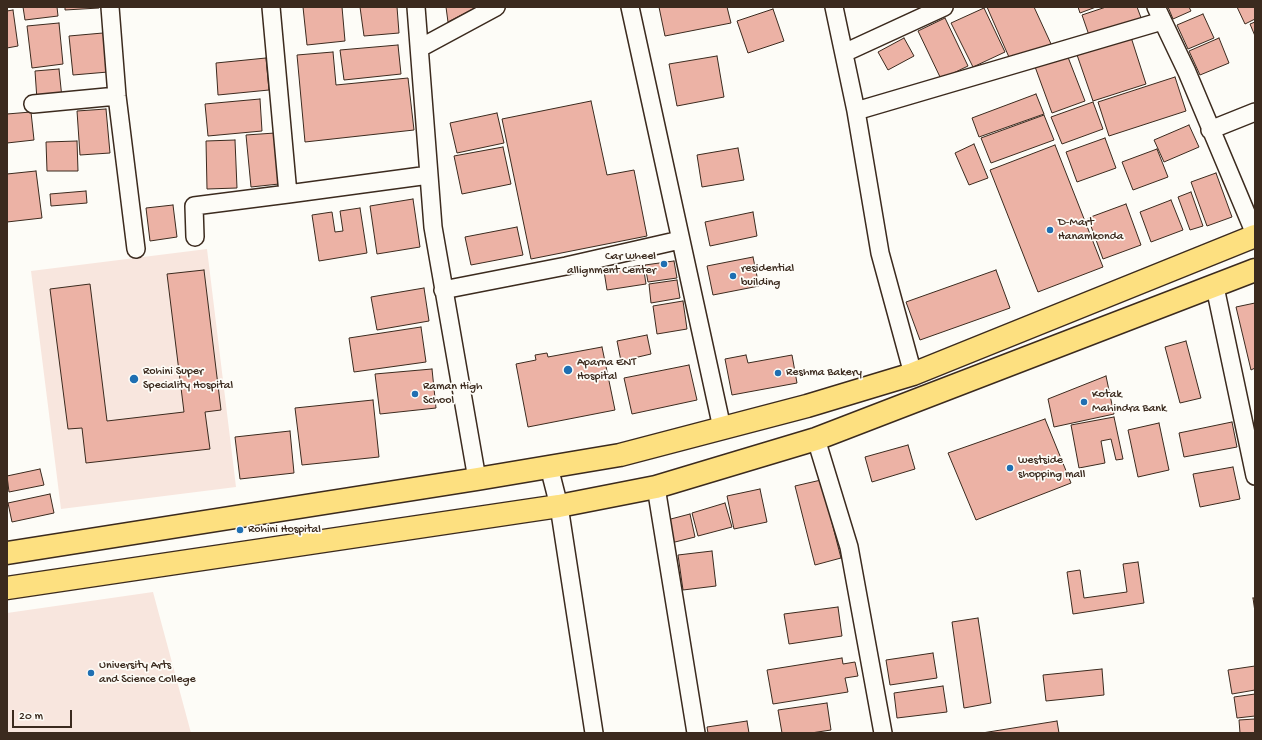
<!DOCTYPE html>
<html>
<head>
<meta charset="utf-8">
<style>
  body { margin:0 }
  #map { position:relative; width:1262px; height:740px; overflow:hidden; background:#fdfcf7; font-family:"Gochi Hand",sans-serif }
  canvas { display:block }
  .frame { position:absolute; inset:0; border:8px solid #3b2a1e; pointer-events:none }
  .scale { position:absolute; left:12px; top:710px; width:60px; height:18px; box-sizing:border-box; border:2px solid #3b2a1e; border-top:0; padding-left:5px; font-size:12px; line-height:14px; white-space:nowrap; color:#3b2a1e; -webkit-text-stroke:3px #fdfcf7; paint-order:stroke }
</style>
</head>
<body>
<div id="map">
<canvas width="1262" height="740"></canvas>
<div class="frame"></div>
<div class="scale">20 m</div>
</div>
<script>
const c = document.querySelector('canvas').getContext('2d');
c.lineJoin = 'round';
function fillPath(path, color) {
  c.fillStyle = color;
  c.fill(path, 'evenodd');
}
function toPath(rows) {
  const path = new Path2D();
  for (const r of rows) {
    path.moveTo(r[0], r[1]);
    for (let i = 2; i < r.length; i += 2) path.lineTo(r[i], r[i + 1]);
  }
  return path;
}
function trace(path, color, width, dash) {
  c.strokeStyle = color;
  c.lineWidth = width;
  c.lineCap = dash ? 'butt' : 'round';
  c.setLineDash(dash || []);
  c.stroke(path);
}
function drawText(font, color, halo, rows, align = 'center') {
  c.font = font + ' "Gochi Hand",sans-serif';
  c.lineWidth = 3.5;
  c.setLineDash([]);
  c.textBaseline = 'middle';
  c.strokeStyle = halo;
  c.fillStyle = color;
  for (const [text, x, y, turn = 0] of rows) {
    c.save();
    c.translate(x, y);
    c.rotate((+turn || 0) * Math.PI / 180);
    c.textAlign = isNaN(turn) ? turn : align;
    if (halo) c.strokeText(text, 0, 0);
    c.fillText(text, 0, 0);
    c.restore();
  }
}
fillPath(toPath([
  [207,249,236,487,61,509,31,271],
  [153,592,191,733,7,733,7,613]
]), '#f8e6de');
const building = toPath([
  [23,7,57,7,58,16,25,20,23,7],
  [65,7,99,7,99,8,65,10,65,7],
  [303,7,342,7,345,41,307,45,303,7],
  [360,7,397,7,399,33,364,36,360,7],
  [446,7,477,7,448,22,446,7],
  [659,7,727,7,731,23,665,36,659,7],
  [987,7,1034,7,1052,46,1012,64,987,7],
  [1078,7,1096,7,1080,13,1078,7],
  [1106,7,1137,7,1143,23,1091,41,1082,15,1106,7],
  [1168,7,1189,7,1191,11,1173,19,1168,7],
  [1237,7,1255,7,1255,19,1245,24,1237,7],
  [984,8,1005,52,973,67,951,23,984,8],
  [773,9,784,41,748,53,737,21,773,9],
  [13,10,18,46,7,48,7,11,13,10],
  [1203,14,1214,38,1188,49,1177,25,1203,14],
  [945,18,968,66,941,79,918,31,945,18],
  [1255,22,1255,36,1250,24,1255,22],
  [59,23,63,64,32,68,27,26,59,23],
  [103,33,108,72,73,75,69,36,103,33],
  [1130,34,1146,84,1093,101,1076,52,1130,34],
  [904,38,914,56,888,70,878,52,904,38],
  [1219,38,1229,63,1200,75,1189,51,1219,38],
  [398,45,401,74,344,80,340,50,398,45],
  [333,52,336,85,408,78,414,130,305,142,297,55,333,52],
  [1066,52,1085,101,1052,113,1034,64,1066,52],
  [717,56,724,97,677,106,669,64,717,56],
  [266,58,269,90,218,95,216,63,266,58],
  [59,69,62,98,37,100,35,71,59,69],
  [1175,77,1186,111,1109,136,1098,102,1175,77],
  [1036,94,1044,114,979,137,972,118,1036,94],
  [260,99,262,131,208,136,205,104,260,99],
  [591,101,607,175,634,170,647,236,531,259,502,119,591,101],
  [1093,102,1103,129,1062,144,1051,117,1093,102],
  [106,109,110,153,80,155,77,111,106,109],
  [31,112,34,140,7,143,7,114,31,112],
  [497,113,504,143,457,153,450,123,497,113],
  [1044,115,1054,140,991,163,981,138,1044,115],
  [1189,125,1199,147,1164,162,1154,140,1189,125],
  [275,133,279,184,251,187,246,135,275,133],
  [1105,138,1116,168,1077,182,1066,152,1105,138],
  [235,140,237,188,207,189,206,141,235,140],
  [77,141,78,171,47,171,46,142,77,141],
  [974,144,988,178,969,185,955,153,974,144],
  [1055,145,1103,267,1038,292,990,170,1055,145],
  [503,147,511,184,462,194,454,156,503,147],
  [738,148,744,180,702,187,697,155,738,148],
  [1157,149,1168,177,1133,190,1122,162,1157,149],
  [36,171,42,218,7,222,7,174,36,171],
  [1216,173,1232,217,1207,226,1191,182,1216,173],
  [86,191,87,203,51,206,50,194,86,191],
  [1191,192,1203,226,1190,230,1178,197,1191,192],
  [413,199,420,247,377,254,370,206,413,199],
  [1171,200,1183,230,1151,242,1140,212,1171,200],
  [1126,204,1141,245,1103,259,1088,218,1126,204],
  [173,205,177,237,150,241,146,208,173,205],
  [360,208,367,253,319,261,312,215,332,212,335,232,343,231,340,211,360,208],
  [753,212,757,236,710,246,705,222,753,212],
  [517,227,523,255,471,265,465,237,517,227],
  [753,257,759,286,713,295,707,266,753,257],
  [674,261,677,278,648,282,645,265,674,261],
  [643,265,646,284,607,290,604,271,643,265],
  [204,270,221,410,205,412,210,449,86,463,82,428,68,429,50,289,90,284,107,421,184,412,167,274,204,270],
  [996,270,1010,308,920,340,906,302,996,270],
  [677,280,680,298,651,303,649,284,677,280],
  [424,288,429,321,377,330,371,297,424,288],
  [683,301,687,329,657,334,653,306,683,301],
  [1255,303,1255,368,1251,370,1236,307,1255,303],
  [421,327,426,362,354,372,349,338,421,327],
  [647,335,651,354,621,361,617,341,647,335],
  [1186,341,1201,398,1180,403,1165,347,1186,341],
  [602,347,615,410,528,427,516,364,536,360,535,355,547,353,548,357,602,347],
  [746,355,748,363,792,355,797,383,732,395,725,359,746,355],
  [689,365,697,400,632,414,624,378,689,365],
  [432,369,436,408,380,414,375,374,432,369],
  [1106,376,1114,414,1054,427,1048,399,1106,376],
  [373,400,379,457,302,465,295,408,373,400],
  [1114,417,1123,459,1116,460,1111,439,1101,441,1105,463,1079,468,1071,425,1114,417],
  [1045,419,1071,483,976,520,948,453,1045,419],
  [1232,422,1237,447,1184,457,1179,433,1232,422],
  [1159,423,1169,470,1138,477,1128,430,1159,423],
  [290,431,294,473,240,479,235,437,290,431],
  [908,445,915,469,872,482,865,457,908,445],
  [1233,467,1240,499,1200,507,1193,474,1233,467],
  [40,469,44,485,9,492,7,476,40,469],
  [821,480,841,558,815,565,795,486,821,480],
  [760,489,767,522,734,529,727,496,760,489],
  [50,494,54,513,12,522,8,503,50,494],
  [725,503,732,527,698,536,692,513,725,503],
  [690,514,695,537,671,543,667,520,690,514],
  [712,551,716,586,683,590,678,555,712,551],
  [1138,562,1144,603,1073,614,1067,572,1080,570,1084,598,1127,592,1123,564,1138,562],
  [1253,598,1255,598,1255,612,1253,598],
  [838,607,842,636,789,644,784,614,838,607],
  [978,618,991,703,964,708,952,622,978,618],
  [933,653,937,678,890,685,886,660,933,653],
  [842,658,843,664,855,662,858,676,845,678,848,692,773,704,767,670,842,658],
  [1255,666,1255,690,1232,694,1228,670,1255,666],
  [1102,669,1104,695,1046,701,1043,675,1102,669],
  [943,686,947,712,897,718,894,693,943,686],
  [1255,694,1255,716,1237,718,1234,697,1255,694],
  [827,703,831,730,811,733,782,733,778,710,827,703],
  [1255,719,1255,733,1240,733,1239,720,1255,719],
  [747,721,749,733,708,733,707,727,747,721],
  [1057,721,1059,733,982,733,1057,721]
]);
fillPath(building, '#ecb2a5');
trace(building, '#3b2a1e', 1);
const street = toPath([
  [110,7,117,96,136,249],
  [271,7,288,194,429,175],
  [416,7,433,227,477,479],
  [630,7,722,428],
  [834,7,856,111,880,253,913,374],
  [1156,7,1187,72,1255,234],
  [420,48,496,7],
  [844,53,944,7],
  [33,104,117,96],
  [856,111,1162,21],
  [1210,130,1255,112],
  [195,237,194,206,288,194],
  [1215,287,1255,476],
  [443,290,566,266,680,240],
  [816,439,849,547,883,733],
  [549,467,559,506,594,733],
  [656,487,696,733]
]);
const primary = toPath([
  [7,553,477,479,620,455,807,406,913,374,1255,236],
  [7,588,559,506,656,487,816,439,1255,270]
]);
trace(street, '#3b2a1e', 20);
trace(primary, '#3b2a1e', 25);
trace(street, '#fdfcf7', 17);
trace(primary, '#fde080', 22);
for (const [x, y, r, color] of [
  [1050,230,4,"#1f6fb2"],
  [664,264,4,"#1f6fb2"],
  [733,276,4,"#1f6fb2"],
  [568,370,5,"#1f6fb2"],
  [778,373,4,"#1f6fb2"],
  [134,379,5,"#1f6fb2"],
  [415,394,4,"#1f6fb2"],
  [1084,402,4,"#1f6fb2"],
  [1010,468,4,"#1f6fb2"],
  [240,530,4,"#1f6fb2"],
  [91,673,4,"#1f6fb2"]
]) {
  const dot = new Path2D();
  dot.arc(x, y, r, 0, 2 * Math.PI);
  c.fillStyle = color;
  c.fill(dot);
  trace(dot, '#fdfcf7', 1.5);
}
drawText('12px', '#3b2a1e', '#fdfcf7', [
  ["D-Mart",1058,223],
  ["Hanamkonda",1058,237],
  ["Car wheel",656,257,"right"],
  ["allignment Center",656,271,"right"],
  ["residential",741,269],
  ["building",741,283],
  ["Aparna ENT",577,363],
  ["Hospital",577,377],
  ["Rohini Super",143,372],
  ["Speciality Hospital",143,386],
  ["Reshma Bakery",786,373],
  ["Raman High",423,387],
  ["School",423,401],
  ["Kotak",1092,395],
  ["Mahindra Bank",1092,409],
  ["westside",1018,461],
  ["shopping mall",1018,475],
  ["Rohini Hospital",248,530],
  ["University Arts",99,666],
  ["and Science College",99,680]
], 'left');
</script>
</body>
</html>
